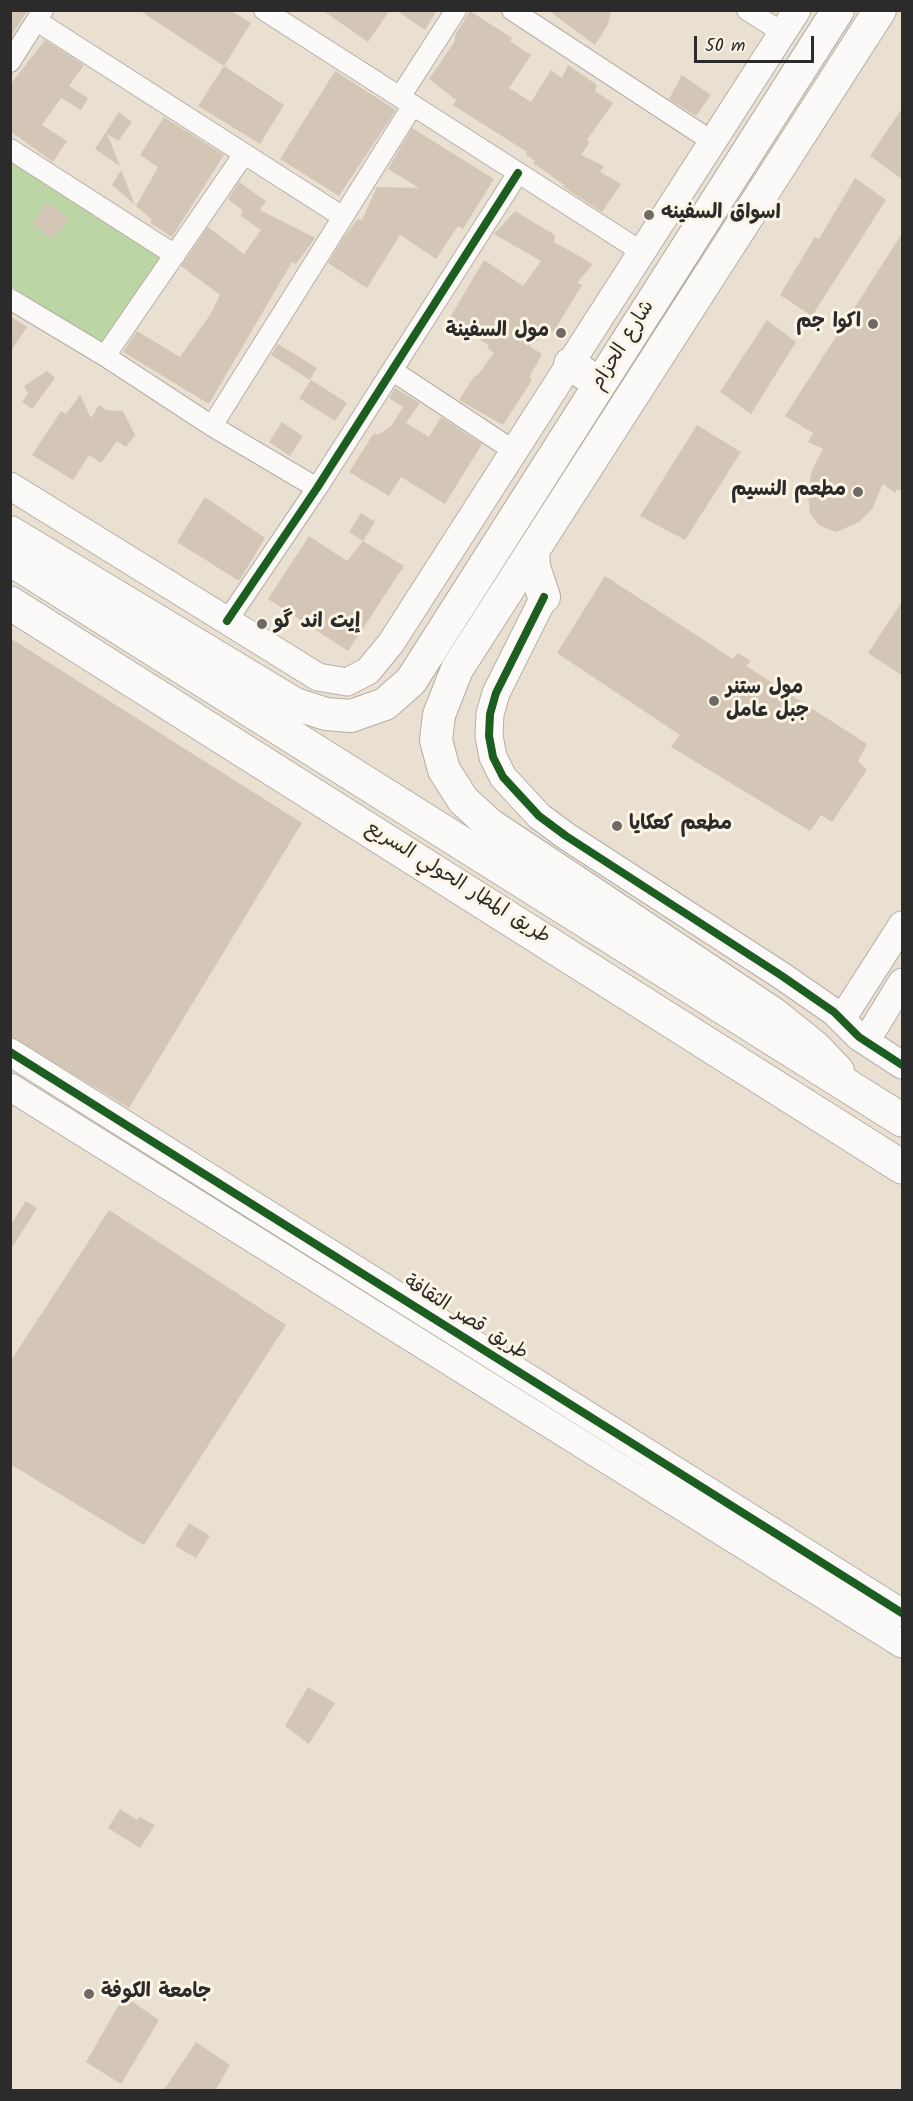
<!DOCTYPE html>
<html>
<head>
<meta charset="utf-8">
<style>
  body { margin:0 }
  #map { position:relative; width:913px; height:2101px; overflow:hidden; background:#eae0d2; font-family:Kalam,sans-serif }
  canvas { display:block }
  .frame { position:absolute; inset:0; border:12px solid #2b2b2b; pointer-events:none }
  .scale { position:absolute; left:694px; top:36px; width:120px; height:27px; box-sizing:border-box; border:3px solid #2b2b2b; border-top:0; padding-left:8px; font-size:18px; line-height:21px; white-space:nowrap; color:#2b2b2b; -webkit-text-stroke:4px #fcf5e5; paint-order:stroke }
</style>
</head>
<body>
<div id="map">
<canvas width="913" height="2101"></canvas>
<div class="frame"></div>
<div class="scale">50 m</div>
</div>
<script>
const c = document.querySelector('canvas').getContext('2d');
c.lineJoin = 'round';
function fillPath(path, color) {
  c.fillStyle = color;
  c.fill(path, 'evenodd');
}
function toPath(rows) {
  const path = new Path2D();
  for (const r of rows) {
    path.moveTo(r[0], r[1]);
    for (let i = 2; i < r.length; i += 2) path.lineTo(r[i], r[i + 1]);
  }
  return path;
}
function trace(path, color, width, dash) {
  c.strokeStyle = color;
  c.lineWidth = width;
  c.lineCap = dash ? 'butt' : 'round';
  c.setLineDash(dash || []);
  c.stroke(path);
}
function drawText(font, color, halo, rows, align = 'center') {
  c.font = font + ' Kalam,"Playpen Sans Arabic",sans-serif';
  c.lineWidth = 6;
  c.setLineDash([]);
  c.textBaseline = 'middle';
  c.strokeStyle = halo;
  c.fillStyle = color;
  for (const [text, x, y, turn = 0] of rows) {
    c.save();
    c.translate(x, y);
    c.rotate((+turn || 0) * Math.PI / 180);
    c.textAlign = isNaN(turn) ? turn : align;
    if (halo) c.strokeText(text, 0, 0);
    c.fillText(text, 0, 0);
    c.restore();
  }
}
fillPath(toPath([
  [10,157,166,259,106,349,11,286]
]), '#bbd5a4');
fillPath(toPath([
  [10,10,28,10,10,38],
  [139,10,230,10,251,23,224,66],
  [322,10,390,10,368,42],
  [396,10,437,10,425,30],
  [548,10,611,10,608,24,595,45],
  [470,11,512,38,510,41,531,55,509,88,531,102,551,70,562,78,568,65,597,85,595,91,613,103,587,140,590,142,581,155,604,166,600,172,621,184,602,212,563,187,564,185,533,163,535,161,526,155,527,152,453,105,456,100,429,79,455,41,455,35],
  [45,40,84,65,69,86,88,98,81,110,61,98,42,125,67,141,53,162,10,131,10,85],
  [224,66,284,105,260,144,198,106],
  [335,71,396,110,339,196,280,159],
  [682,75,711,95,696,116,669,99],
  [903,107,903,180,870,156],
  [119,112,132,122,118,141,107,134,120,166,95,149],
  [164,117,224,155,172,237,150,223,152,220,136,206,158,167,140,155],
  [412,128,494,179,463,229,458,226,436,259,400,235,367,288,328,263,346,234,358,219,362,220,377,187,419,188,388,169],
  [121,170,135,205,112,185],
  [855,178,886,200,812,316,780,295,815,237,819,239],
  [239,182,266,201,260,210,315,238,296,264,292,262,209,404,123,352,137,331,180,357,210,315,220,295,181,266,208,227,244,254,261,230,241,216,242,210,228,199],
  [47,202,69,218,53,239,33,224],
  [515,211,555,235,554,242,593,264,577,283,582,285,554,331,529,346,542,354,529,378,532,380,503,425,459,400,475,375,477,376,494,353,487,348,489,345,448,321,484,260,523,286,541,261,494,234],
  [903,232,903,492,897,489,895,493,883,484,872,509,859,522,836,532,819,525,810,514,808,492,812,470,823,449,808,442,813,433,785,416],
  [10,316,27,327,10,352],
  [767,320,796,342,751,414,720,392],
  [278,344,317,368,310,380,271,355],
  [47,371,55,378,32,409,22,402,28,393,24,386],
  [311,380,347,403,335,421,299,398],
  [395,388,420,403,406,423,429,437,441,417,482,444,445,504,401,477,389,496,349,472,374,433,378,435,392,425,403,407,389,398],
  [80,395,91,418,99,405,106,410,123,411,135,435,126,447,117,441,101,463,89,455,73,480,32,455,61,411,66,414],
  [282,422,303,436,290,456,269,442],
  [697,425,741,452,685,540,640,516],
  [205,497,265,538,239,581,177,542],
  [361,513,375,522,363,541,349,532],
  [309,536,347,561,363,541,404,566,348,651,268,599],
  [605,576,733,659,738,653,751,661,746,666,867,744,858,761,867,770,832,822,821,815,810,831,671,747,680,735,557,653],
  [903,600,903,676,868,653],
  [10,638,302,823,129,1108,10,1036],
  [26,1201,37,1208,10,1251,10,1226],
  [109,1210,286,1325,144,1545,10,1464,10,1362],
  [189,1523,210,1536,196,1558,175,1546],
  [308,1687,335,1703,309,1744,285,1726],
  [120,1809,137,1820,140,1817,155,1825,140,1848,108,1828],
  [124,1996,159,2020,121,2084,86,2062],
  [196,2042,230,2065,215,2091,163,2091]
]), '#d3c6b6');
const street = toPath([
  [264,10,642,252],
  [512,10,713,142],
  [747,10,783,33],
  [37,21,343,217],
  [10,62,43,10],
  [400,97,456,10],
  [10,149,175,255],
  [10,299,105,356,212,426,317,488],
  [105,356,244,154],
  [393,371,514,451],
  [212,426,413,105],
  [227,621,317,488,518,173]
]);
const secondary = toPath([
  [10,486,318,677,347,682,368,671,391,643,797,10],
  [544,597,496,693,490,714,489,736,493,757,503,777,539,816,566,836,782,976,834,1012,859,1037,902,1065],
  [845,1014,902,925],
  [874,1028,902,982],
  [10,1052,902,1613],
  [10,1087,902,1644]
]);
const primary = toPath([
  [570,364,600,384],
  [10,532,295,704,326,714,351,716,385,704,411,681,838,10],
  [533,552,534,567,544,597],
  [838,1071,815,1047,774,1014,489,824,463,800,444,770,436,740,439,715,457,669,880,10]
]);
const highway = toPath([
  [10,559,902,1120],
  [10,603,902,1167]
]);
trace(street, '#b5aea5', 22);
trace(secondary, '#b5aea5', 29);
trace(primary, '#b5aea5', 34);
trace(highway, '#b5aea5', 35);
trace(street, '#fcfaf8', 20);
trace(secondary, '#fcfaf8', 27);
trace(primary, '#fcfaf8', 32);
trace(highway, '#fcfaf8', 33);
trace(toPath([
  [544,597,496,693,490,714,489,736,493,757,503,777,539,816,566,836,782,976,834,1012,859,1037,902,1065],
  [227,621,317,488,518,173],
  [10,1052,902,1613]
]), '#1b5e20', 8);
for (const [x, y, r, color] of [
  [649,215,6,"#6e6a65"],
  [873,324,6,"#6e6a65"],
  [561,333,6,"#6e6a65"],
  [858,492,6,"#6e6a65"],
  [262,624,6,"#6e6a65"],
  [714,701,6,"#6e6a65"],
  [617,826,6,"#6e6a65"],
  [89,1994,6,"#6e6a65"]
]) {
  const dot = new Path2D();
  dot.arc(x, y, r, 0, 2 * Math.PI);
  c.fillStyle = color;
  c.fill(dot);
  trace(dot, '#fcf5e5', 2);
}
drawText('bold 20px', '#2b2b2b', '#fcf5e5', [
  ["اسواق السفينه",661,215],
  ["اكوا جم",861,324,"right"],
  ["مول السفينة",549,333,"right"],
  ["مطعم النسيم",846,492,"right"],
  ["إيت اند گو",274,624],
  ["مول ستنر",726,690],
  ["جبل عامل",726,713],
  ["مطعم كعكايا",629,826],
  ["جامعة الكوفة",101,1994]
], 'left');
drawText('20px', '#2b2b2b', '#fcf5e5', [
  ["شارع الحزام",624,346,-58],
  ["طريق المطار الحولي السريع",457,884,32],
  ["طريق قصر الثقافة",465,1319,32]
]);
</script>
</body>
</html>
